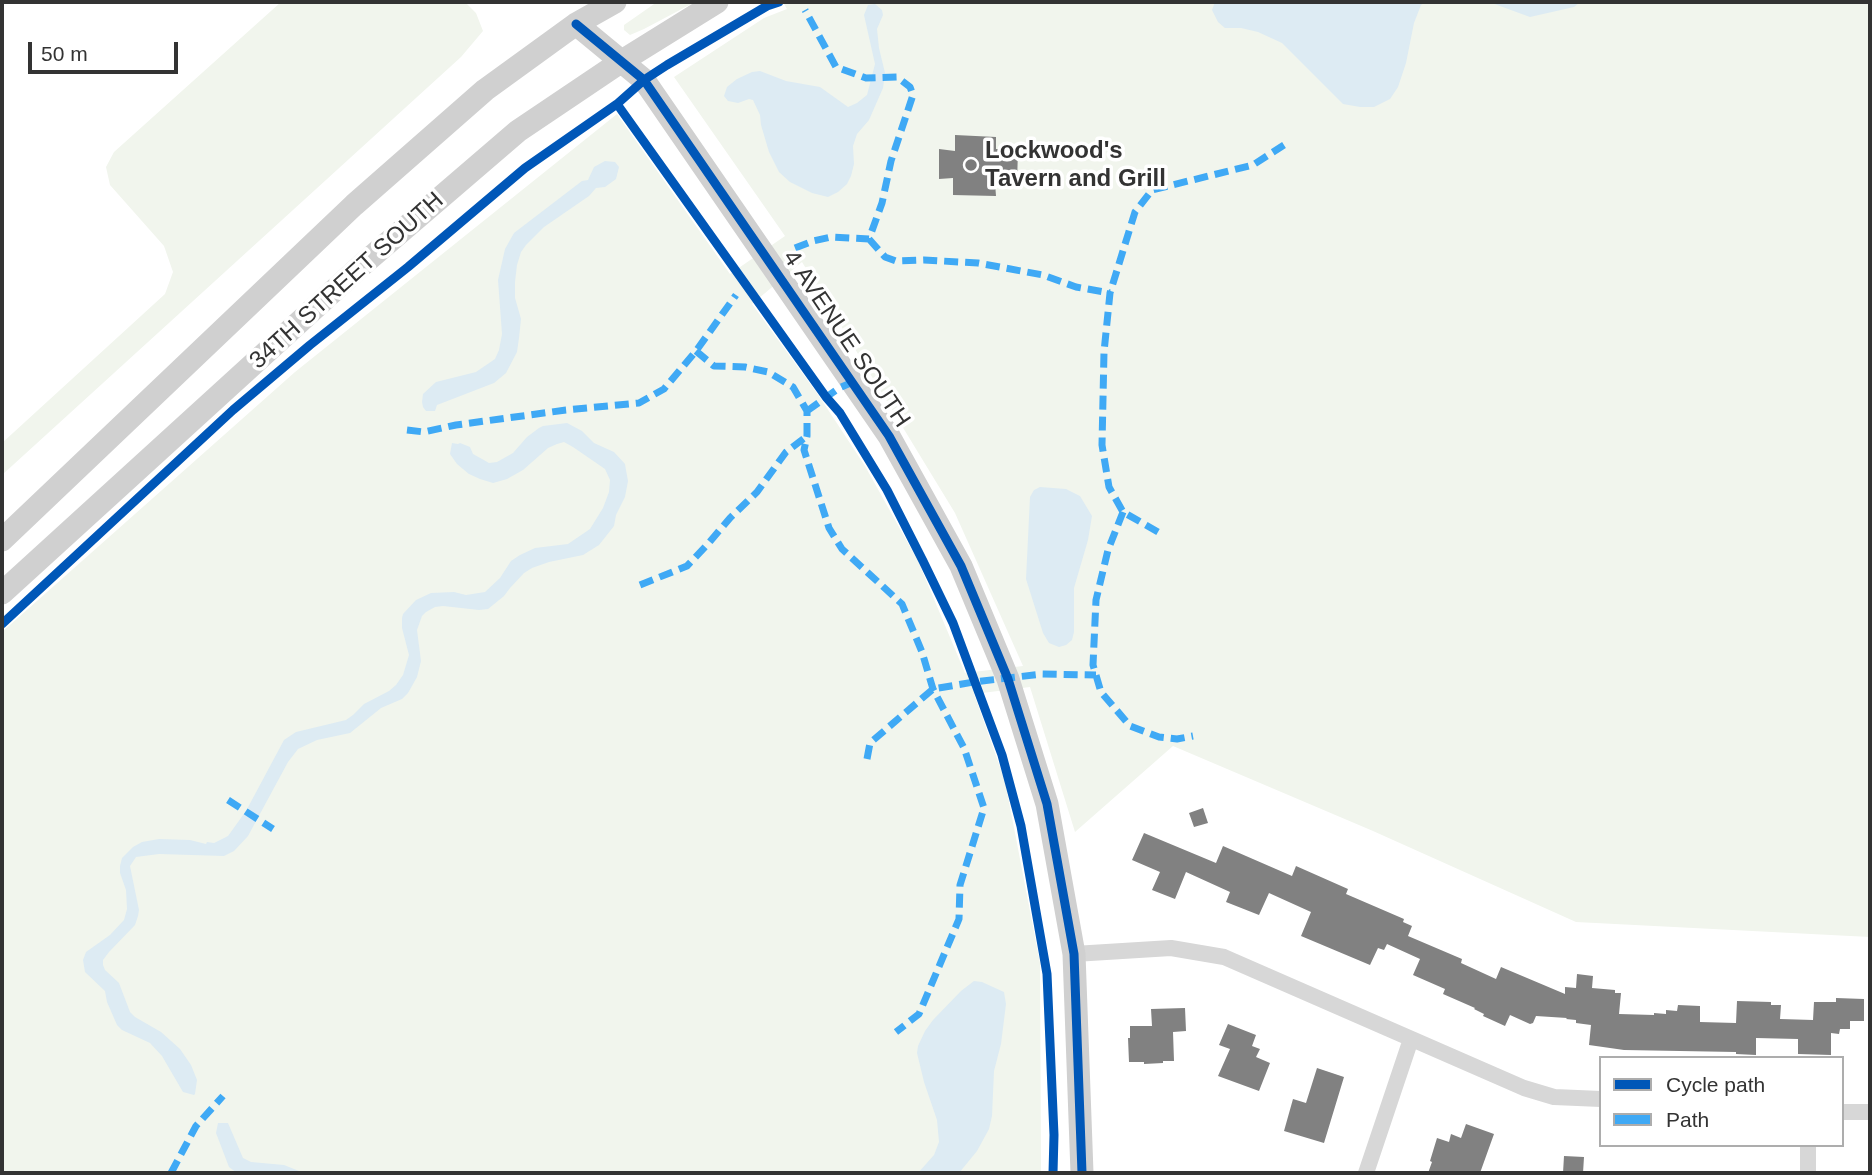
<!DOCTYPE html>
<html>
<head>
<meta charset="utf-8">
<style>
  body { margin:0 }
  #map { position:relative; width:1872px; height:1175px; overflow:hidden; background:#fff; font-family:Arial,sans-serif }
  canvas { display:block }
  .frame { position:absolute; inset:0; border:4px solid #333; pointer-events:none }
  .legend { position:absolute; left:1599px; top:1056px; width:245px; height:91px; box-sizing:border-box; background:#fff; border:2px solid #adadad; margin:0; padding:9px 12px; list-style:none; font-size:21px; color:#333 }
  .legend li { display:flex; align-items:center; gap:14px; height:35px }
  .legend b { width:35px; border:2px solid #adadad }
  .scale { position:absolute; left:28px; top:42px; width:150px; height:32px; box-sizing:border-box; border:4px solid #333; border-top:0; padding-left:9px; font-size:21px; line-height:24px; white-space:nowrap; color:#333; -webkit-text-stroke:5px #fff; paint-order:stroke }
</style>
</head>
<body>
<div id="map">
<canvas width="1872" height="1175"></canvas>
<div class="frame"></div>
<ul class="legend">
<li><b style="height:9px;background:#0057b8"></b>Cycle path</li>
<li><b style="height:9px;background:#3fa9f5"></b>Path</li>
</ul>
<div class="scale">50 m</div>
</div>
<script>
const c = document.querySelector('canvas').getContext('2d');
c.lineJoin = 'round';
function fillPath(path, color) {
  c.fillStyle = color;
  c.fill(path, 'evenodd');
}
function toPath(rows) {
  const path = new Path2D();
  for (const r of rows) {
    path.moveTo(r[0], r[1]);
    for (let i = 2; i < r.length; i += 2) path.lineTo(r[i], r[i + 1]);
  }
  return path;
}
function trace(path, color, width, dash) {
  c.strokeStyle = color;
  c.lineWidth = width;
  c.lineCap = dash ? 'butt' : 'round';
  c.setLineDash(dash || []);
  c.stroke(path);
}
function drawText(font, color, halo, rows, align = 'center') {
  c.font = font + ' Arial,sans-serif';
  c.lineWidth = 7;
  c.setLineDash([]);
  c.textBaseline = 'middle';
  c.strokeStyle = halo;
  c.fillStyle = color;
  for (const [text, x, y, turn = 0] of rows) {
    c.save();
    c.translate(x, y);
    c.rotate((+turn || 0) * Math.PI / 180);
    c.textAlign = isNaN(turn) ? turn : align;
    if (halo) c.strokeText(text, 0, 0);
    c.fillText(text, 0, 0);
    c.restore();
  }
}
fillPath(toPath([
  [281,2,465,2,476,13,483,31,461,57,2,475,2,443,165,294,173,272,164,246,110,185,106,167,114,152],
  [657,2,695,2,644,29,630,35,624,30,624,25],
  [783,2,1870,2,1870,937,1576,922,1373,831,1173,746,1075,832,1030,687,974,694,1005,781,1040,963,1041,1173,2,1173,2,632,295,372,617,114,730,274,785,236,674,77,764,18,787,9],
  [802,262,955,513,1023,666,965,673,918,561,865,466,819,396,752,304]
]), '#f1f5ed');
fillPath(toPath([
  [1215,2,1425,2,1421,5,1414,23,1406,63,1398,87,1390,99,1374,107,1360,107,1343,104,1282,43,1258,32,1241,28,1225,28,1218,22,1212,10],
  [1489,2,1580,2,1574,7,1530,17],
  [875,4,882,10,883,15,877,29,879,48,885,73,883,88,869,120,857,134,853,146,854,164,851,176,847,184,838,192,828,197,812,193,790,182,779,172,769,152,761,125,760,115,753,100,749,99,738,103,728,101,724,96,727,87,737,79,752,72,760,71,786,81,820,87,848,107,857,103,867,95,875,64,864,15,868,5],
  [605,161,615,162,619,167,616,179,605,187,596,188,589,196,544,227,526,245,521,252,517,265,515,282,515,298,521,319,519,338,517,352,506,373,494,383,437,405,435,411,426,411,423,407,422,402,423,394,436,382,476,372,495,359,499,350,502,334,498,280,505,249,514,233,582,181,588,180,594,167],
  [567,423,582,431,594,443,614,452,625,464,626,470,628,481,625,497,616,515,614,526,599,545,583,555,549,562,532,568,524,573,510,588,504,596,488,609,479,610,443,606,435,607,426,612,422,616,417,630,421,661,417,677,408,693,402,699,381,708,350,733,317,740,298,749,288,762,248,836,234,851,224,856,159,854,136,857,130,866,139,910,138,916,135,925,109,952,103,960,103,965,105,970,119,983,130,1012,135,1017,161,1032,180,1049,191,1065,197,1080,195,1094,194,1095,183,1092,162,1056,150,1043,122,1030,117,1025,107,1002,105,991,85,972,83,960,86,952,110,935,124,920,127,909,126,890,120,873,120,866,122,858,133,847,142,842,159,839,190,840,206,844,207,842,214,843,228,836,246,811,284,740,296,732,346,720,353,715,364,704,389,691,396,685,403,675,409,655,402,628,402,618,403,614,416,600,431,593,454,592,466,595,485,592,500,578,511,561,520,555,535,548,568,544,590,529,603,508,609,492,610,480,605,469,573,447,564,442,557,444,548,448,523,470,507,479,493,483,480,479,469,474,457,464,450,454,452,443,458,444,460,443,470,447,473,454,482,459,489,463,497,462,513,453,527,437,539,428,543,426],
  [1040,487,1066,489,1080,496,1092,516,1088,540,1074,588,1074,632,1072,640,1066,645,1059,647,1049,643,1043,633,1026,579,1030,497,1034,490],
  [974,981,982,982,1004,992,1006,1004,1001,1044,994,1071,992,1116,989,1129,977,1151,959,1173,918,1173,934,1155,939,1142,937,1120,924,1082,917,1053,918,1046,925,1031,933,1020,961,991],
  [218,1123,228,1123,243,1158,251,1162,284,1165,304,1173,237,1173,229,1167,216,1133]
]), '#ddebf3');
fillPath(toPath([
  [955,135,996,137,996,149,1018,149,1017,184,995,183,996,196,953,195,953,178,939,179,939,149,955,151],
  [1203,808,1208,823,1194,827,1189,813],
  [1144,833,1216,863,1223,846,1292,876,1296,866,1348,889,1346,894,1404,919,1403,922,1412,926,1408,936,1462,959,1461,963,1496,979,1501,967,1565,994,1565,987,1576,988,1577,974,1593,976,1592,988,1615,990,1615,993,1621,993,1619,1014,1654,1015,1654,1013,1666,1014,1666,1010,1677,1011,1678,1005,1700,1006,1700,1022,1736,1023,1737,1001,1771,1002,1771,1005,1781,1005,1780,1019,1813,1020,1814,1002,1836,1002,1836,998,1864,999,1864,1021,1850,1021,1850,1029,1840,1029,1839,1034,1831,1033,1831,1055,1798,1054,1798,1039,1756,1038,1756,1055,1736,1054,1736,1052,1624,1050,1589,1045,1591,1025,1576,1023,1576,1020,1566,1019,1567,1018,1536,1016,1533,1023,1530,1024,1510,1015,1505,1026,1483,1016,1484,1014,1474,1009,1475,1008,1443,994,1445,989,1413,975,1420,959,1387,944,1384,950,1378,948,1370,965,1301,936,1311,912,1269,893,1259,915,1226,902,1230,892,1186,872,1175,899,1152,890,1160,872,1132,860],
  [1185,1008,1186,1031,1173,1032,1174,1061,1163,1061,1163,1063,1144,1064,1144,1062,1129,1062,1128,1038,1130,1038,1130,1026,1152,1026,1151,1009],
  [1228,1024,1256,1035,1252,1046,1260,1049,1256,1057,1270,1063,1259,1091,1218,1076,1230,1049,1219,1045],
  [1317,1068,1344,1077,1324,1143,1284,1131,1293,1099,1306,1103],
  [1466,1124,1494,1134,1480,1173,1428,1173,1432,1162,1430,1161,1437,1138,1449,1142,1451,1134,1461,1138],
  [1564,1156,1584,1157,1583,1173,1563,1173]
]), '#818181');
trace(toPath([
  [1074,954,1171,948,1224,957,1524,1088,1554,1097,1601,1099],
  [1842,1112,1870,1112],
  [1366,1173,1411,1039],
  [1808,1173,1808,1145]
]), '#d7d7d7', 16);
trace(toPath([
  [576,24,644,80,889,436,961,566,1008,679,1047,804,1074,954,1082,1173],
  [2,540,354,205,485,90,576,24,615,2],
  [2,593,362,265,518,131,622,61,717,2]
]), '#d0d0d0', 23);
trace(toPath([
  [869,239,885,257,896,261,924,260,978,263,1043,275,1076,287,1110,293],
  [795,248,813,241,831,237,869,239,882,203,891,161,913,95,910,87,897,77,866,78,836,67,805,10],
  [696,351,714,366,745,367,768,372,793,387,807,411,807,436,804,450,829,528,842,549,902,604,922,652,933,689,964,748,984,808,960,885,959,919,919,1014,896,1032],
  [807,411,839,388,853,382],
  [407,430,424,432,456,425,566,410,639,403,664,389,696,351,736,295],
  [1123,512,1108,550,1096,600,1093,665,1101,692,1130,726,1159,737,1177,739,1193,736],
  [1158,532,1123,512,1109,487,1102,445,1104,352,1110,293,1135,212,1152,190,1253,165,1284,145],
  [640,585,687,566,707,545,730,518,757,492,786,452,807,436],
  [867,759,870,743,933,689,974,682,1042,674,1096,675],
  [228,800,273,829],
  [171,1173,196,1126,223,1096]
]), '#3fa9f5', 7, [14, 7]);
trace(toPath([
  [576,24,644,80,889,436,961,566,1008,679,1047,804,1074,954,1082,1173],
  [617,104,826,397,840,413,887,490,923,561,953,623,1002,755,1021,826,1047,974,1054,1135,1053,1173],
  [2,624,233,410,310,345,408,267,525,168,617,104,644,80,667,65,767,6,779,2]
]), '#0057b8', 9);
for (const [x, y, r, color] of [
  [971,165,7,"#7a7a7a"]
]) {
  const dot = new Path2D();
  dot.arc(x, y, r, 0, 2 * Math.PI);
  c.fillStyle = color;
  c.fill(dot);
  trace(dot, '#fff', 2.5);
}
drawText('bold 24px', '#333', '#fff', [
  ["Lockwood's",985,151],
  ["Tavern and Grill",985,179]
], 'left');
drawText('24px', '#333', '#fff', [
  ["34TH STREET SOUTH",347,281,-42],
  ["4 AVENUE SOUTH",846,339,56]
]);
</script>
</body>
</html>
